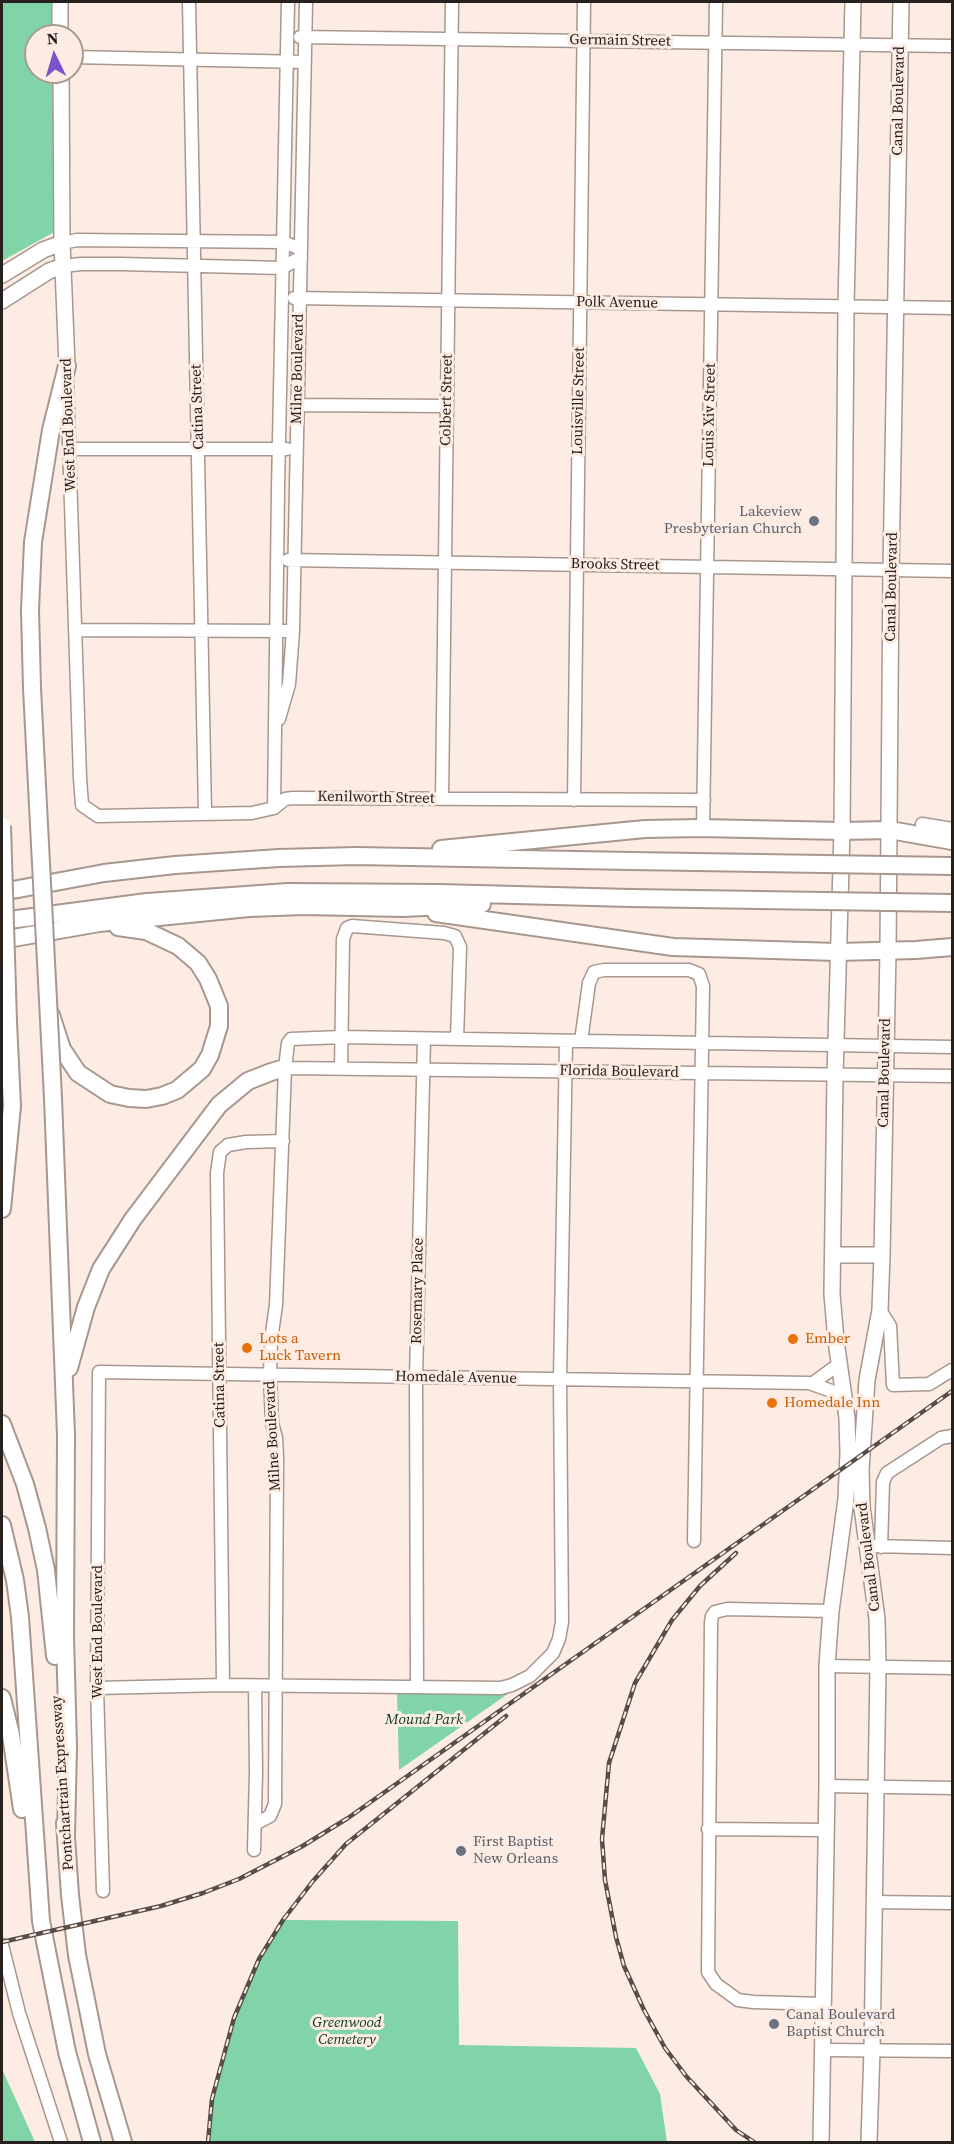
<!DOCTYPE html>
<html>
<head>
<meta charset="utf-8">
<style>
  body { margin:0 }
  #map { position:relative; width:954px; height:2144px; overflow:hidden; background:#fdece3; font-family:"Source Serif 4",serif }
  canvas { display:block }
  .frame { position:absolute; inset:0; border:3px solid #27211e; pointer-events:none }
  .north { position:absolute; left:24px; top:24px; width:60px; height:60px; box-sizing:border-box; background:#fdece3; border:2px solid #a79b94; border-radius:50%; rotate:355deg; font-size:16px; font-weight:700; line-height:24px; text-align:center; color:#27211e }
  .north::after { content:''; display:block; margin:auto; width:21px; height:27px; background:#7853cd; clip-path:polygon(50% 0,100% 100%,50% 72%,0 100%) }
</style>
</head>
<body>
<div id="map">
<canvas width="954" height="2144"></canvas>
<div class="frame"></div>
<div class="north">N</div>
</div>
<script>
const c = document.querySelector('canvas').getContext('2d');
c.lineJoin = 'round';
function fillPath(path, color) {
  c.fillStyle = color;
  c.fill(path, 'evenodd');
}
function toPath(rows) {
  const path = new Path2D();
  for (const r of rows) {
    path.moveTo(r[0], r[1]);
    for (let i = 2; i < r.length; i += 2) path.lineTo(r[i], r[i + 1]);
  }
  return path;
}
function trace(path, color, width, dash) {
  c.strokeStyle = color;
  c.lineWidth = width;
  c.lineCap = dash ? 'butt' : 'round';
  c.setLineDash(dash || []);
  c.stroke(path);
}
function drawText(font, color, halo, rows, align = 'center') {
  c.font = font + ' "Source Serif 4",serif';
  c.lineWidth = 6;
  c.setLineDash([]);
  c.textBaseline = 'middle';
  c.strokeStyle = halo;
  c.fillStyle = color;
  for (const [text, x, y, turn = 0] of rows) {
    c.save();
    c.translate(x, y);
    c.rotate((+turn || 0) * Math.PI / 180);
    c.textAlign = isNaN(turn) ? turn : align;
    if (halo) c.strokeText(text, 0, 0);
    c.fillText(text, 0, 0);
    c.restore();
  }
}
fillPath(toPath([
  [2,2,51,2,51,36,36,36,36,72,52,72,56,231,2,261],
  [397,1693,509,1693,399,1770],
  [283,1920,458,1921,459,2045,636,2048,660,2094,667,2142,208,2142,212,2099,234,2018,259,1959],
  [2,2069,35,2142,2,2142]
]), '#81d3a8');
const minor = toPath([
  [189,2,205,813],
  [300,37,952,46],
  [72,57,305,62],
  [62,243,77,240,283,242,301,249],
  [63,266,81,264,121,264,282,268,301,257],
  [294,298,952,308],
  [67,382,80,778,82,805,98,816,252,813,274,808,285,799,293,798,704,800],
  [298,405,447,406],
  [69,449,287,449],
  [288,560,952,571],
  [75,630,286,631],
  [279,719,289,684,293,631,306,2],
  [442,799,452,2],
  [574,800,584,2],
  [274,808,278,489,288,2],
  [922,824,952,829],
  [703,828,716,2],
  [581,1041,589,983,594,972,604,970,689,970,699,974,703,986,694,1541],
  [285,1068,952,1076],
  [341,1068,343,939,347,928,352,926,444,933,455,936,460,947,457,1039],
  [880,1310,890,1326,893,1385,929,1384,952,1370],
  [813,1383,839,1364],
  [874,1546,952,1548],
  [881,1547,883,1482,887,1473,941,1438,952,1436],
  [827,1666,952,1668],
  [223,1685,217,1173,220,1152,228,1145,246,1142,283,1141],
  [417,1687,416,1377,424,1039],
  [97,1688,223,1685,501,1688,512,1685,530,1676,553,1653,559,1639,562,1622,560,1380,566,1041],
  [827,1786,952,1788],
  [255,1824,270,1816,275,1804,277,1457,276,1438,272,1423,270,1374,271,1340,276,1305,285,1068,288,1043,291,1039,342,1037,952,1047],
  [708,1829,826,1830],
  [254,1850,256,1773,255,1687],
  [103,1891,97,1688,99,1372,809,1383,843,1395],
  [874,1902,952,1903],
  [2,1945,19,2013,61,2142],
  [823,2004,753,2002,738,2000,716,1984,708,1972,711,1623,712,1616,715,1612,727,1609,831,1611],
  [822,2050,952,2051]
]);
const major = toPath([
  [60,2,60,36],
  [61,72,62,243,67,366],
  [2,275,43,250,62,243],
  [2,301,49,271,63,266],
  [833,1255,882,1255],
  [821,2142,827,1786,827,1666,831,1611,846,1499,848,1453,847,1418,836,1341,832,1294,835,1076,842,831,846,306,853,2],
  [869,2142,872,2050,878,1667,877,1619,862,1507,861,1470,867,1380,880,1310,882,1255,888,951,891,570,901,2]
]);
const highway = toPath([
  [32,688,30,610,33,542,51,430,67,366],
  [441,849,645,829,700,828,842,831,890,830,952,841],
  [2,892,104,873,175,865,279,858,356,856,631,861],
  [436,913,673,947,837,952,916,950,952,947],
  [2,921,147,902,288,892,439,893,631,898],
  [2,940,99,923,249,908,304,906,403,908,482,904],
  [51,1015,62,1049,78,1073,110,1094,129,1098,146,1099,162,1096,177,1090,202,1069,210,1055,219,1026,219,1006,208,979,198,963,178,946,146,931,118,927],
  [53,1098,66,1435,65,1637,68,1747,66,1834],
  [2,1209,12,1106,8,1022],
  [69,1368,86,1307,101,1269,133,1219,219,1105,248,1081,271,1072,285,1068],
  [2,1424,25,1484,37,1528,46,1570,55,1656],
  [2,1525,15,1580,20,1617,41,1921,67,2052,92,2142],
  [2,1698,11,1735,22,1809],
  [65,1823,70,1895,77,1955,97,2054,123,2142]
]);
trace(minor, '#a7978f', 15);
trace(major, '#a7978f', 18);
trace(highway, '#a7978f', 20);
trace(minor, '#fff', 12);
trace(major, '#fff', 15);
trace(highway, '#fff', 16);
const rail = toPath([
  [736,1553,700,1586,672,1620,635,1683,609,1763,602,1839,605,1880,616,1937,624,1966,644,2010,665,2048,686,2076,736,2130,754,2142],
  [2,1942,161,1906,203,1893,239,1879,301,1847,348,1818,952,1391],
  [208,2142,212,2099,234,2018,259,1959,283,1920,313,1881,346,1844,506,1716]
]);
trace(rail, '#574e4a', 4.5);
trace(rail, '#fdece3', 2, [7]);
const highwayBridge = toPath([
  [32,688,53,1098],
  [2,826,8,1022],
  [631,861,952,866],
  [631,898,952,903]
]);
trace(highwayBridge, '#a7978f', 20, []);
trace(highwayBridge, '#fff', 16);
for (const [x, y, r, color] of [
  [814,521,6,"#6b7280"],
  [793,1339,6,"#e8710a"],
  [247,1348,6,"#e8710a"],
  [772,1403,6,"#e8710a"],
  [461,1851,6,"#6b7280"],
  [774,2024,6,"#6b7280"]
]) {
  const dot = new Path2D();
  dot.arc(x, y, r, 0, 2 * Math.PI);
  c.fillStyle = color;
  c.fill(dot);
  trace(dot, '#fdece3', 2);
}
drawText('15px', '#27211e', '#fdece3', [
  ["Germain Street",620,41,1],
  ["Canal Boulevard",899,101,-89],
  ["Polk Avenue",617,303,1],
  ["Milne Boulevard",298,369,-89],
  ["Colbert Street",447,400,-89],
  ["Louisville Street",579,401,-89],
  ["Catina Street",198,407,-92],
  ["Louis Xiv Street",710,415,-89],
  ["West End Boulevard",69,425,-92],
  ["Brooks Street",615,565,1],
  ["Canal Boulevard",892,587,-89],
  ["Kenilworth Street",376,798,1],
  ["Florida Boulevard",619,1072,1],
  ["Canal Boulevard",885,1073,-89],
  ["Rosemary Place",418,1291,-89],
  ["Homedale Avenue",456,1378,1],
  ["Catina Street",220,1385,-91],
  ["Milne Boulevard",273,1436,-93],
  ["Canal Boulevard",869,1557,-97],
  ["West End Boulevard",98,1632,-90],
  ["Pontchartrain Expressway",63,1783,-94]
]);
drawText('15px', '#5b616d', '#fdece3', [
  ["Lakeview",802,512,"right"],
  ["Presbyterian Church",802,529,"right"],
  ["First Baptist",473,1842],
  ["New Orleans",473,1859],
  ["Canal Boulevard",786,2015],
  ["Baptist Church",786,2032]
], 'left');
drawText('15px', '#c56008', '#fdece3', [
  ["Lots a",259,1339],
  ["Luck Tavern",259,1356],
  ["Ember",805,1339],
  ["Homedale Inn",784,1403]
], 'left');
drawText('italic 15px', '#083823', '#fdece3', [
  ["Mound Park",424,1720],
  ["Greenwood",347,2023],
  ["Cemetery",347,2040]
]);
</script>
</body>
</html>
